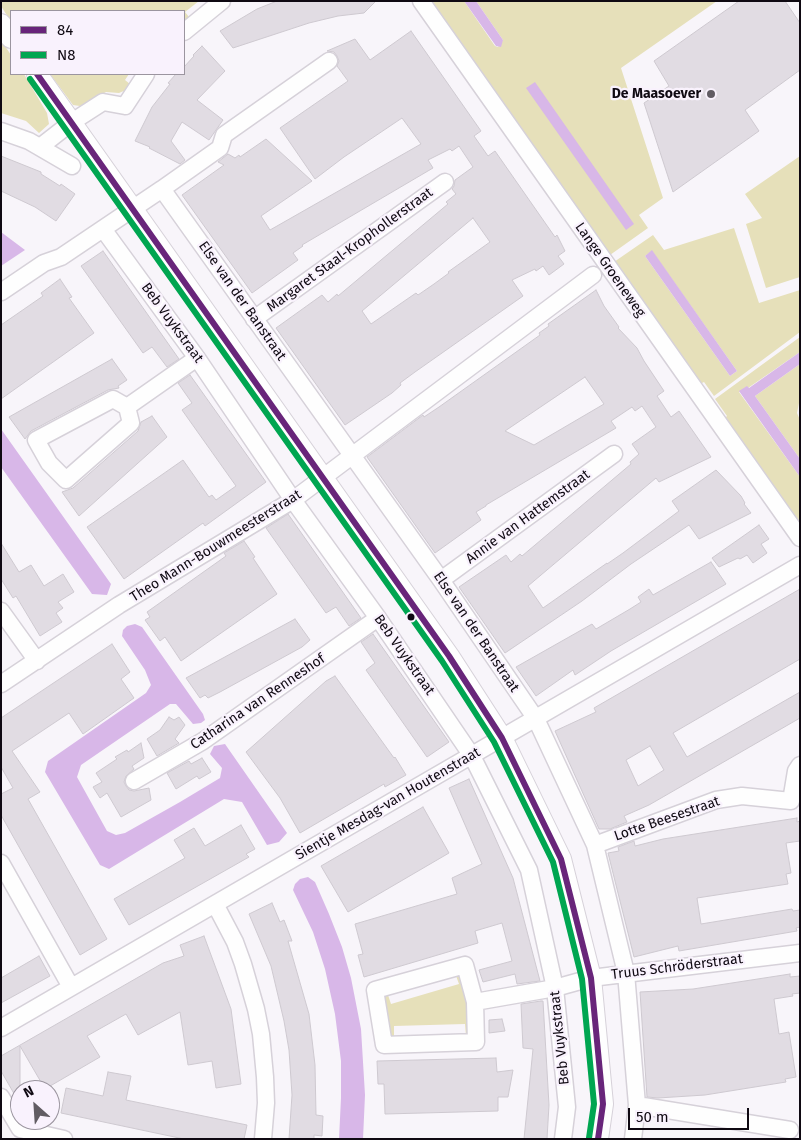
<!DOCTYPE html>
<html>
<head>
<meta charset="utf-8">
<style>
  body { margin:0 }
  #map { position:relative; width:801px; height:1140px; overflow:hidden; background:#f8f5fa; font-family:"Fira Sans",sans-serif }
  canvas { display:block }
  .frame { position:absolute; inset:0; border:2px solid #0f0912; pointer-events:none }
  .legend { position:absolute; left:10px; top:10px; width:175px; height:65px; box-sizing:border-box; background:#f9f2fd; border:1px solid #9b959f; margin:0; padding:6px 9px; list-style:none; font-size:15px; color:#0f0912 }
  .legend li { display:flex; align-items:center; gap:10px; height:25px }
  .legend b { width:25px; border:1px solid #9b959f }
  .north { position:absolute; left:10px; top:1080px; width:50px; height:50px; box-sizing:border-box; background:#f9f2fd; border:1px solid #9b959f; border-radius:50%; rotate:334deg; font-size:14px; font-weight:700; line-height:20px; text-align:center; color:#0f0912 }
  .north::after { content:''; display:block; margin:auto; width:18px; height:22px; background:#615c63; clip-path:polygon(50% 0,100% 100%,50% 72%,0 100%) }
  .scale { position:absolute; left:628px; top:1108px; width:121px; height:22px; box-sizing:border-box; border:2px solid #0f0912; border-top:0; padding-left:6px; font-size:15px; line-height:18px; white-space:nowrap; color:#0f0912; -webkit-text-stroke:4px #f9f2fd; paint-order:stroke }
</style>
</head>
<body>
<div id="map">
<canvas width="801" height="1140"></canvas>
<div class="frame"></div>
<ul class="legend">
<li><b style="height:6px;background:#68257a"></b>84</li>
<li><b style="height:6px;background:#00a651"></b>N8</li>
</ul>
<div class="north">N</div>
<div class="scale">50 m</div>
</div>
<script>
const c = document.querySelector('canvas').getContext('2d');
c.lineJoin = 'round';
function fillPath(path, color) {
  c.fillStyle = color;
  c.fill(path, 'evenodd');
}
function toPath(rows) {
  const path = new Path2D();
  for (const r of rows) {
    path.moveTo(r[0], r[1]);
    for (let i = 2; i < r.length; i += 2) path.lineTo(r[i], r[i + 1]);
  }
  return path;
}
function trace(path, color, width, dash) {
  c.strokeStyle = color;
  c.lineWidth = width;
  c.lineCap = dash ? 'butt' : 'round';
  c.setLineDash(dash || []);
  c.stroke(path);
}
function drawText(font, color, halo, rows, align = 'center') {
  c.font = font + ' "Fira Sans",sans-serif';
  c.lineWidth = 4.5;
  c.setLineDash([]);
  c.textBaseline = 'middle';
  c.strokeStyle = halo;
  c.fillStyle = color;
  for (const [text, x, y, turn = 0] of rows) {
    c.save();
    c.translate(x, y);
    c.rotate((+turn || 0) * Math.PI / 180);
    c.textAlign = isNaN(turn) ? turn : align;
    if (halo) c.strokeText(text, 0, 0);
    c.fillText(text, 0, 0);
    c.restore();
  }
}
fillPath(toPath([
  [1,1,199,1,185,12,189,17,184,22,184,11,11,11,11,22,1,6],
  [431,1,464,1,495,46,498,47,503,40,476,1,717,1,621,68,663,198,639,215,648,228,610,255],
  [1,40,11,55,11,74,24,74,47,113,49,124,39,133,26,121,1,113],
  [50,74,129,74,125,80,130,84,126,90,119,93,106,92,80,106,73,105],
  [800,156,800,277,766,288,746,224,762,218,745,194],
  [734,228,759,303,800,290,800,332,714,396,704,382,700,384,614,262,653,235,664,250],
  [652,251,737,371,730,376,645,256],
  [800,337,800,352,748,388,739,392,800,477,800,525,725,418,727,416,715,399],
  [800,364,800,398,797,413,800,420,800,459,755,396],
  [458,972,469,1002,470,1034,466,1036,465,1024,394,1026,394,1038,390,1036,384,996,387,992,391,1004,459,984,455,973]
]), '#e6e0ba');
fillPath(toPath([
  [464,1,476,1,503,40,501,47,496,46],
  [535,82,634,224,626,230,526,88],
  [1,232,25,250,1,266],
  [652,250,737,371,730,376,645,256],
  [800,352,800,364,755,396,800,459,800,477,739,391,747,386,749,388],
  [1,429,111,584,107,595,92,594,1,467],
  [135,624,142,627,203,714,205,720,201,723,193,724,176,704,170,704,81,765,77,777,107,831,116,835,125,833,180,802,220,778,222,768,210,754,214,746,225,744,287,833,279,842,267,845,242,802,224,799,109,869,100,865,45,772,48,761,146,693,151,685,145,670,122,636,123,630,127,626],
  [308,877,315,882,329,914,342,947,351,978,361,1029,365,1095,363,1139,339,1139,341,1098,341,1061,335,1014,325,969,313,932,293,890,295,884,300,879]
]), '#d8b7e8');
const building = toPath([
  [277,1,376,1,364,13,338,16,309,23,233,48,220,31,257,9,277,1],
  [739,1,785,1,800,23,800,70,745,110,759,131,673,192,644,103,669,86,654,61,739,1],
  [411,31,481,131,474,136,488,156,495,151,555,237,557,235,565,251,558,256,564,264,549,275,543,266,536,271,535,269,512,280,523,296,415,372,400,383,401,385,392,393,345,425,276,328,322,295,328,302,337,294,338,296,448,204,446,202,456,194,452,189,454,186,455,180,473,167,459,146,452,151,450,149,428,160,433,168,302,245,303,246,293,253,298,260,252,293,182,195,224,165,218,162,228,154,235,158,239,155,240,157,266,139,312,181,261,216,270,230,421,144,402,118,344,157,315,179,280,128,348,81,337,66,339,61,337,56,334,52,327,51,355,39,370,60,411,31],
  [473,218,490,242,448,272,449,273,434,284,418,295,416,293,371,324,362,311,473,218],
  [202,46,225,71,197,100,223,120,209,140,182,122,171,141,185,160,180,164,149,148,150,147,135,141,152,107,170,84,168,83,176,74,184,74,184,67,194,56,193,55,202,46],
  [1,156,41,172,41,174,60,186,61,184,75,194,56,221,35,207,1,191,1,156],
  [103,251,179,359,167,367,152,347,143,353,81,266,103,251],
  [60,279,72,297,69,298,94,333,1,399,1,325,43,296,41,293,60,279],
  [596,290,604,306,619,327,618,328,637,348,644,361,664,391,657,396,671,417,679,411,711,457,659,482,656,478,528,586,543,608,607,563,607,564,623,553,679,511,672,501,716,470,741,496,745,503,744,504,751,513,699,539,689,525,631,564,582,601,505,653,459,587,506,555,511,562,520,554,522,556,631,464,630,462,639,454,632,444,656,427,642,406,635,411,632,407,611,421,616,428,486,505,486,506,476,512,481,520,435,553,367,457,423,415,424,417,439,407,540,335,539,333,549,326,548,324,596,290],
  [585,377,604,404,534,445,505,431,585,377],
  [112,359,127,380,118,386,119,388,108,390,31,431,25,439,9,417,112,359],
  [190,375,266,482,205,526,203,523,124,579,87,527,183,460,209,497,212,495,216,500,236,486,182,410,192,403,178,383,190,375],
  [152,416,167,437,79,516,62,492,73,488,138,431,141,422,152,416],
  [288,514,361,618,349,626,336,607,326,613,266,528,288,514],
  [759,525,769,539,761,544,767,553,753,563,747,555,740,559,738,558,719,567,712,558,759,525],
  [244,541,255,557,253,558,277,594,181,661,165,637,160,641,145,620,150,617,147,612,226,556,224,553,244,541],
  [1,543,19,572,31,565,44,586,63,574,74,592,58,602,63,608,56,613,62,622,40,636,16,596,13,598,1,579,1,543],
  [711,562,726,584,611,651,575,675,573,670,536,696,516,667,592,624,596,629,630,609,641,602,638,597,649,589,653,595,711,562],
  [800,589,800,659,673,733,687,757,800,692,800,718,649,805,624,816,627,822,610,829,599,829,555,731,596,712,594,708,800,589],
  [650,746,664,770,638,786,626,760,650,746],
  [295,619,310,640,302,647,220,692,208,698,205,695,200,698,186,678,295,619],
  [373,634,449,742,427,757,366,670,375,663,361,642,373,634],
  [112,644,130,672,121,679,134,698,83,734,69,713,12,751,40,792,28,799,107,939,80,955,1,815,1,794,13,788,1,767,1,718,112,644],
  [335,676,394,758,395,757,406,775,385,787,384,784,300,833,280,798,246,752,326,681,335,676],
  [169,717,174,720,179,717,185,725,175,739,179,743,157,756,147,739,160,730,169,717],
  [141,743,144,758,132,766,134,769,126,776,124,782,126,786,129,790,134,791,149,788,151,800,121,817,107,793,100,798,93,787,102,782,96,773,117,759,115,757,127,750,128,752,141,743],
  [202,758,211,772,199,779,197,776,176,789,167,773,189,761,191,764,202,758],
  [469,779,513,878,540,981,517,984,515,974,483,982,479,970,512,961,502,923,475,931,478,943,364,977,358,955,363,954,355,924,457,894,452,878,482,864,449,788,469,779],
  [423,807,449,853,348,912,321,866,423,807],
  [797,818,797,822,800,821,800,841,786,843,791,873,786,874,788,884,697,898,701,924,792,909,793,911,800,910,800,927,796,928,797,931,679,951,678,946,634,957,608,853,619,851,618,847,634,841,635,846,663,839,797,818],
  [241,825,255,849,246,854,249,857,129,925,114,899,185,858,174,840,194,828,205,846,241,825],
  [272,903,280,922,284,920,292,941,288,941,309,1014,315,1065,316,1115,323,1116,322,1136,314,1135,314,1139,289,1139,292,1095,289,1050,284,1021,271,966,249,914,272,903],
  [204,936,231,1009,241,1084,216,1088,212,1061,188,1065,180,1012,138,1035,126,1014,87,1036,100,1057,45,1089,20,1046,20,1104,1,1071,1,1056,163,963,184,956,180,945,204,936],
  [39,956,50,976,1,1003,1,978,39,956],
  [790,974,790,977,800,976,800,993,792,994,793,996,774,999,779,1034,789,1032,796,1077,785,1079,786,1082,705,1095,658,1098,647,1097,640,992,693,989,790,974],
  [541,1001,543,1001,549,1105,547,1139,524,1139,533,1049,523,1048,521,1004,541,1001],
  [502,1019,505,1031,489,1033,489,1020,502,1019],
  [496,1058,497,1072,513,1070,508,1097,498,1097,498,1111,385,1114,384,1084,378,1084,377,1061,496,1058],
  [108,1072,131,1076,126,1100,247,1125,244,1139,184,1139,61,1113,66,1088,103,1096,108,1072]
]);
fillPath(building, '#e1dce3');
trace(building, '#cec9d0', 1);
const minor = toPath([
  [421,1,800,538],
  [184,32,222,1],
  [1,131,29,141,72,166],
  [40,147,72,122,103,102,125,106,146,74],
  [162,189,441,580,536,719,595,845,626,973,637,1105,633,1139],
  [103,229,197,358,293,500,378,618,472,756,529,870,555,988,567,1107,563,1139],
  [1,292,44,263,61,257,162,189,220,148,224,135,329,61],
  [254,319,445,182],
  [127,407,113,399,36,440,49,463,66,480,131,423,127,407,197,358],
  [441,580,614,454],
  [1,611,37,661],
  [1,684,119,605,293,500,593,275],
  [134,781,203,741,378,618],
  [595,845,716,800,742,796,791,801,796,771,800,765],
  [1,863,71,987],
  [215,904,235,942,243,964,256,1009,261,1034,265,1077,266,1103,263,1139],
  [465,965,475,1002,476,1042,384,1045,375,990,465,965],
  [475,1002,555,988,591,978,800,953],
  [1,1028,800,565],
  [1,1097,20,1129,64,1139],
  [637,1105,790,1130]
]);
const tertiary = toPath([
  [1,24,11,38],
  [37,74,449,656,502,738,561,859,591,978,603,1104,598,1139]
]);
trace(minor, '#d6d1d9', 19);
trace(tertiary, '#d6d1d9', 22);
trace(minor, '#fefefe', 16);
trace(tertiary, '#fefefe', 20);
trace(toPath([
  [37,74,449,656,502,738,561,859,591,978,603,1104,598,1139]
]), '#68257a', 6);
trace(toPath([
  [30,79,442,661,494,742,553,862,582,979,594,1104,589,1138]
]), '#00a651', 6);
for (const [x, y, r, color] of [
  [711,94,5,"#615c63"],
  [411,617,4.5,"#0f0912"]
]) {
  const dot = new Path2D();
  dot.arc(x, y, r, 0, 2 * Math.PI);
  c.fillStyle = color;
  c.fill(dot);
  trace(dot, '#f9f2fd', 2);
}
drawText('bold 14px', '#0f0912', '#f9f2fd', [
  ["De Maasoever",701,94]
], 'right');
drawText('14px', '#0f0912', '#f9f2fd', [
  ["Margaret Staal-Krophollerstraat",350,250,-36],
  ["Lange Groeneweg",610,270,55],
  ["Else van der Banstraat",242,301,55],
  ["Beb Vuykstraat",172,323,54],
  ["Annie van Hattemstraat",528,517,-36],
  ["Theo Mann-Bouwmeesterstraat",216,546,-32],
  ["Else van der Banstraat",476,632,56],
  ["Beb Vuykstraat",404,655,55],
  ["Catharina van Renneshof",258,702,-34],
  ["Sientje Mesdag-van Houtenstraat",388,804,-30],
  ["Lotte Beesestraat",667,819,-19],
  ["Truus Schröderstraat",677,967,-7],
  ["Beb Vuykstraat",560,1038,-96]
]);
</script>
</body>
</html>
